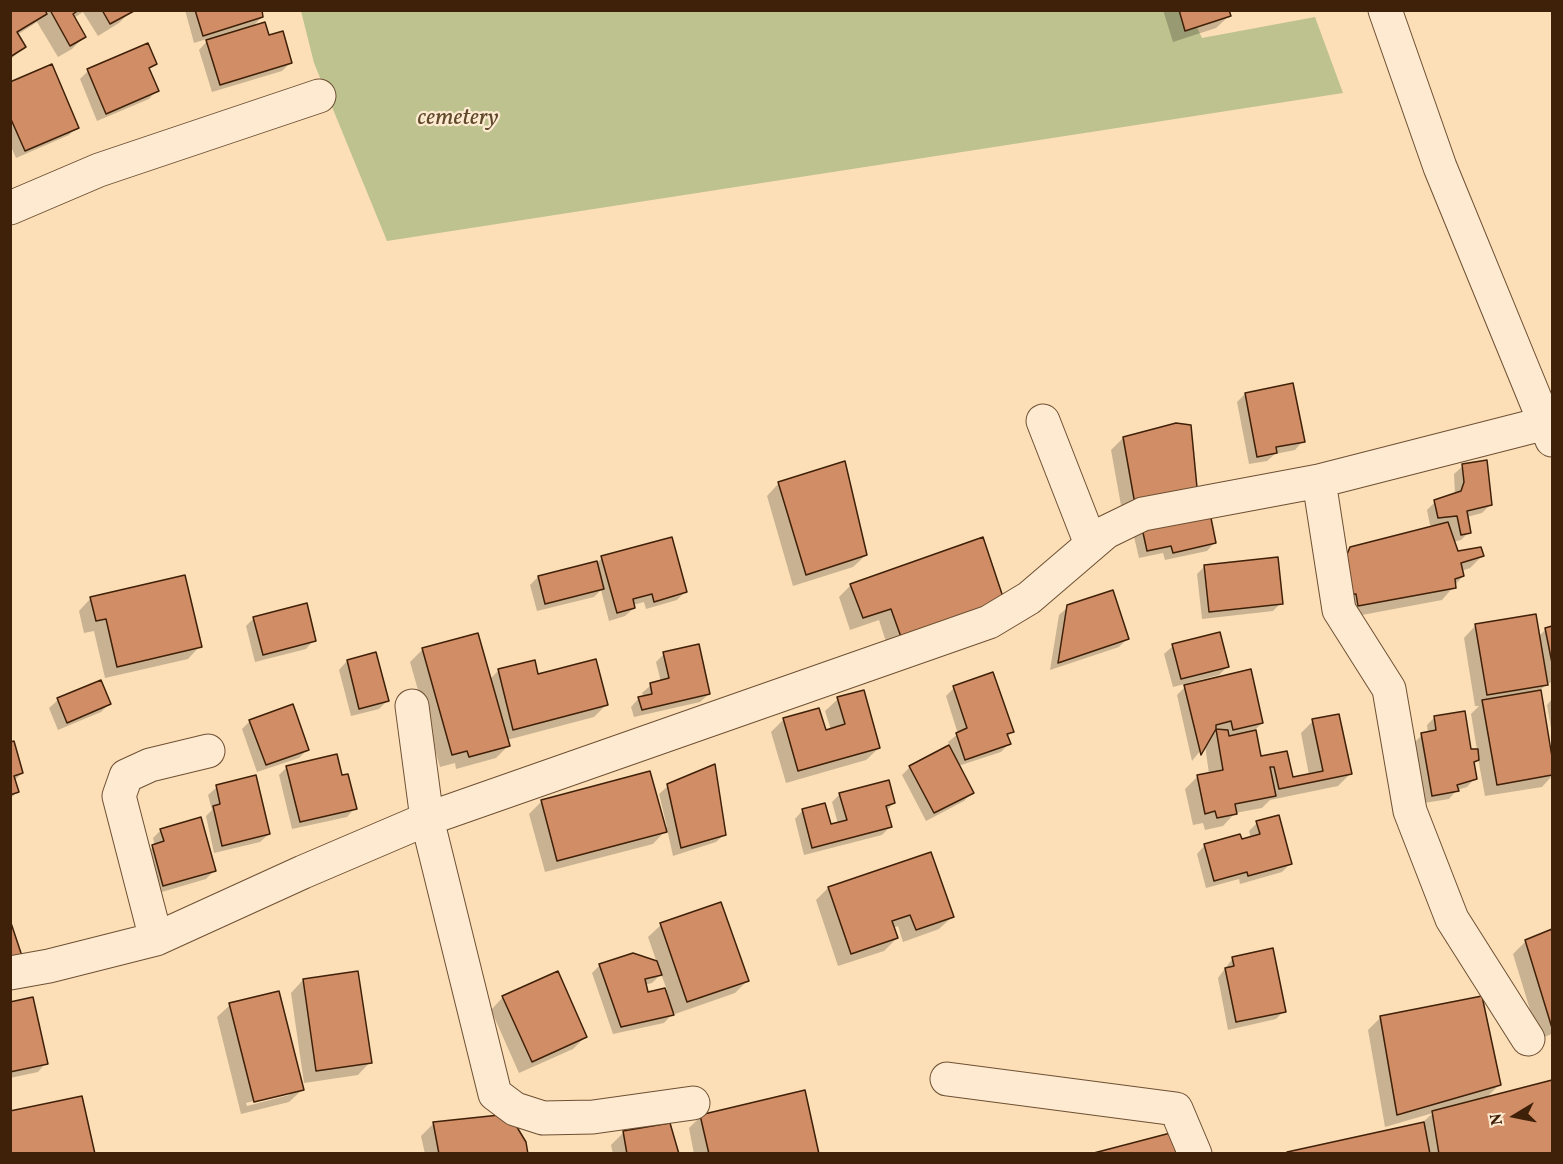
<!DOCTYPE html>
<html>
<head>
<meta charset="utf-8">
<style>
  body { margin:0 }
  #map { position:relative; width:1563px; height:1164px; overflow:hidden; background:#fcdfb6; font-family:Vollkorn,serif }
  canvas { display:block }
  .frame { position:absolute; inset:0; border:12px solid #3f2008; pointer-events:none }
  .north { position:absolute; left:1485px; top:1086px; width:60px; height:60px; -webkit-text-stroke:4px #fdead0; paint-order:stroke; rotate:260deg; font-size:16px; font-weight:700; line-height:24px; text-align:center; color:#3f2008 }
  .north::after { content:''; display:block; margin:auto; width:21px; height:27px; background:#3f2008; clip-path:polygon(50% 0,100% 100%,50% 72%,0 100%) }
</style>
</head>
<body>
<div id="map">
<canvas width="1563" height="1164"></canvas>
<div class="frame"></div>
<div class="north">N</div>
</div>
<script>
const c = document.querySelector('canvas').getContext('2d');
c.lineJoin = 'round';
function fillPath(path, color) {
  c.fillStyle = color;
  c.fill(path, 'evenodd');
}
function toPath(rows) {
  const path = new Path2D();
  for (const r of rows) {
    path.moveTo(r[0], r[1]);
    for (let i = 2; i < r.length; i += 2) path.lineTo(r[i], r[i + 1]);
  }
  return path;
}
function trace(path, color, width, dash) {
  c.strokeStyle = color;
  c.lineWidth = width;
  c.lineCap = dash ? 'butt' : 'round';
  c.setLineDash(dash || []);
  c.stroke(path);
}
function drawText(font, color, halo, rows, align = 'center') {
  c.font = font + ' Vollkorn,serif';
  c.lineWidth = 4.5;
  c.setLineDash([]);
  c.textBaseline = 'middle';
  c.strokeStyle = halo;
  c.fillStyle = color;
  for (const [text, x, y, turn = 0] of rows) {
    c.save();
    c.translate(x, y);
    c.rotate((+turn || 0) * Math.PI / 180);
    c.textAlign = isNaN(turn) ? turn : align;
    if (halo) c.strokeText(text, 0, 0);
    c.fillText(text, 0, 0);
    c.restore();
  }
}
fillPath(toPath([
  [1189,10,1202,38,1315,17,1343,93,387,241,314,63,301,11]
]), '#bec28e');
fillPath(toPath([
  [10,10,132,10,119,23,98,36,83,12,74,18,85,36,72,49,58,57,37,22,17,35,24,47,10,60],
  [185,10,260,10,262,17,251,28,268,37,291,62,282,71,212,92,199,50,210,38,194,43],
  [1163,10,1227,10,1229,16,1216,28,1173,42],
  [155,64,148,70,157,90,149,99,97,121,80,79,88,71],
  [10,84,77,127,69,135,16,158,10,144],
  [1245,394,1303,441,1295,450,1275,454,1267,461,1249,464,1237,402],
  [1123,438,1196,498,1215,542,1207,551,1165,560,1163,553,1139,558,1132,528,1124,522,1111,450],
  [1463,466,1491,504,1482,513,1467,517,1469,532,1461,540,1453,542,1457,553,1482,556,1470,568,1461,571,1463,576,1442,600,1346,618,1338,561,1351,548,1437,526,1437,525,1430,525,1427,510,1435,502,1455,495,1454,474],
  [779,483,866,555,853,567,793,586,767,496],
  [602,558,685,592,677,600,646,609,644,602,633,605,634,608,625,616,609,621,601,590,594,597,537,611,530,585,538,577,597,563],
  [1205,566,1281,603,1273,611,1202,619,1197,574],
  [851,585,1003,600,888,648,879,620,850,630,839,597],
  [91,598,200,646,188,659,105,678,94,631,84,633,79,611],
  [1068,607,1127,639,1119,647,1050,670,1059,615],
  [254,618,314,640,306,649,255,662,246,626],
  [1476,625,1538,637,1546,629,1552,628,1552,682,1547,684,1539,691,1552,766,1552,776,1542,787,1485,796,1478,758,1473,764,1475,778,1467,787,1457,790,1449,799,1424,803,1414,743,1422,735,1428,733,1427,725,1435,717,1470,751,1477,750,1471,714,1479,706,1475,706,1464,638],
  [1173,646,1227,667,1219,675,1173,687,1164,654],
  [423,649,490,679,499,670,537,676,606,705,594,717,507,740,509,745,496,758,456,769,455,763,440,767,410,662],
  [664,654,709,694,700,702,634,717,631,707,639,698,644,697,642,693,651,685,661,682,656,662],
  [347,661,387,701,379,709,351,716,339,670],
  [100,682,110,703,101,712,58,730,49,708,58,700],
  [1185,687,1262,723,1255,730,1260,758,1286,753,1292,779,1309,775,1301,733,1313,721,1350,774,1338,786,1270,800,1262,808,1235,813,1223,826,1205,830,1203,823,1193,825,1185,789,1198,776,1209,774,1205,745,1192,761,1177,695],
  [954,688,1012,732,1007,737,1009,744,1001,752,958,766,972,793,964,801,926,821,902,775,910,767,950,746,948,742,958,734,946,696],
  [838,699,879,748,866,760,786,783,771,732,784,719,825,732,831,730,825,711],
  [1552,699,1552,734,1547,705],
  [250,721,307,750,299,758,257,772,242,729],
  [10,743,22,773,14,781,17,792,10,799],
  [287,767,355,808,347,817,292,829,279,775],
  [668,786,725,834,716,842,673,856,667,829,653,844,545,872,529,814,542,801,664,828,667,827,659,794],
  [217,787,269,834,260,842,214,853,206,816,212,810,208,795],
  [840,794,894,803,886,811,890,827,882,835,804,855,795,819,803,810,830,826,838,824,832,802],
  [1257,823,1290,864,1282,872,1240,884,1239,879,1206,888,1197,854,1205,845,1251,838,1249,831],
  [161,830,214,871,206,879,155,894,144,854,155,846,153,838],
  [828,888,952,917,939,929,903,942,898,926,893,928,897,938,884,951,838,966,816,900],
  [661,925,747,981,735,993,675,1014,674,1012,664,1023,613,1034,592,973,600,965,657,963,648,937],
  [661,974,667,990,646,994,644,985,652,983],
  [1552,930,1552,1034,1539,1039,1513,954,1526,941],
  [1233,958,1284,1011,1276,1019,1228,1030,1218,978],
  [303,980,370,1062,358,1075,304,1083,291,993],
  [503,997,585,1037,573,1049,519,1073,491,1010],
  [10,1003,46,1063,38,1072,10,1078],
  [230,1005,302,1090,289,1102,241,1114,217,1017],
  [289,1092,289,1095,247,1106,246,1103],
  [1380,1018,1499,1085,1485,1099,1552,1081,1552,1154,1287,1154,1422,1123,1433,1113,1385,1127,1368,1030],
  [701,1116,818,1154,694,1154,689,1128],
  [433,1124,527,1154,425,1154,421,1136],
  [623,1133,677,1154,613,1154,611,1145]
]), '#0003');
const building = toPath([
  [10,10,45,10,47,14,17,32,26,47,10,57,10,10],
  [50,10,79,10,73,14,86,37,70,46,50,10],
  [102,10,133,10,134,11,110,24,102,10],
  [195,10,262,10,263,17,203,36,195,10],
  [1179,10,1229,10,1231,16,1185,31,1179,10],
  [265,22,269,35,283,31,292,63,220,85,206,40,265,22],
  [148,43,157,64,149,68,159,91,106,114,87,69,148,43],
  [52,64,79,128,25,151,10,117,10,82,52,64],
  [1293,383,1305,442,1276,447,1277,453,1257,457,1245,393,1293,383],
  [1176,423,1191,425,1198,498,1136,510,1123,437,1176,423],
  [1487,460,1492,505,1467,511,1471,533,1461,535,1457,516,1438,518,1434,500,1461,491,1464,482,1462,464,1487,460],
  [845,461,867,555,806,575,778,482,845,461],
  [1208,503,1216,543,1173,553,1171,546,1147,551,1140,519,1208,503],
  [1448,522,1458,551,1481,547,1484,556,1461,563,1464,576,1455,579,1456,588,1358,606,1356,594,1345,595,1341,569,1350,547,1448,522],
  [672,537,687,592,654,602,652,594,633,599,635,608,617,613,601,556,672,537],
  [983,537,1004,600,901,637,891,609,863,618,850,584,983,537],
  [1278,557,1283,604,1209,612,1204,565,1278,557],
  [597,561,604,589,545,604,538,576,597,561],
  [185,575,202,647,117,667,106,619,96,621,90,597,185,575],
  [1113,590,1129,639,1058,663,1067,605,1113,590],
  [307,603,316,641,263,655,253,617,307,603],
  [1536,614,1548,685,1487,695,1475,624,1536,614],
  [1552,626,1552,663,1545,628,1552,626],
  [1220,632,1229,667,1181,679,1172,644,1220,632],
  [478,633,510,746,469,757,467,751,452,755,422,648,478,633],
  [699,644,710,694,642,710,638,697,652,694,650,683,669,678,663,652,699,644],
  [376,652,389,701,359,709,347,660,376,652],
  [596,659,608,705,513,730,498,669,535,660,538,674,596,659],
  [1251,669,1263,723,1233,730,1231,721,1216,725,1216,729,1201,755,1184,685,1251,669],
  [993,672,1014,732,1007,734,1011,744,965,760,956,733,967,728,953,686,993,672],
  [101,680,111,704,67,723,57,698,101,680],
  [864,690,880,748,798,771,783,718,819,708,826,730,845,724,837,697,864,690],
  [1541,690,1552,757,1552,775,1497,785,1482,700,1541,690],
  [293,704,309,750,266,765,249,720,293,704],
  [1465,711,1471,749,1478,749,1479,760,1474,762,1477,779,1457,785,1459,791,1432,796,1421,733,1436,730,1434,716,1465,711],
  [1339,714,1352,774,1279,789,1274,767,1270,767,1276,796,1235,804,1237,814,1217,818,1215,811,1205,814,1197,775,1223,770,1216,729,1228,730,1229,736,1256,730,1261,756,1287,751,1293,777,1323,771,1312,719,1339,714],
  [14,741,23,773,14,776,19,792,10,795,10,742,14,741],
  [949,745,974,793,934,813,909,766,949,745],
  [337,754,342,775,348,774,357,809,300,822,286,766,337,754],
  [715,764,726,835,681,848,667,784,715,764],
  [650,771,667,832,557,861,541,800,650,771],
  [256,775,270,834,222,846,213,806,220,804,216,785,256,775],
  [889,780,895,803,886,806,892,827,812,848,802,809,825,803,831,824,847,820,839,793,889,780],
  [1279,815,1292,864,1248,876,1247,872,1214,881,1204,844,1240,834,1242,839,1260,834,1256,821,1279,815],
  [201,817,216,871,163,886,152,845,164,841,160,829,201,817],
  [931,852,954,917,916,930,910,915,892,921,898,938,851,954,828,887,931,852],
  [721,902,749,981,687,1002,660,923,721,902],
  [10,920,22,956,10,959,10,920],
  [1552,929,1552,1028,1525,940,1552,929],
  [1273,948,1286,1012,1236,1022,1225,968,1234,966,1232,957,1273,948],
  [633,953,657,961,662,975,645,979,648,992,665,988,674,1015,621,1027,599,964,633,953],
  [358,971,372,1063,316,1071,303,979,358,971],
  [558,971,587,1037,532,1062,502,996,558,971],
  [279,991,304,1090,254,1102,229,1003,279,991],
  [1482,996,1501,1085,1397,1115,1380,1016,1482,996],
  [33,997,48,1064,10,1072,10,1002,33,997],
  [1552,1080,1552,1154,1439,1154,1432,1111,1552,1080],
  [805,1090,819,1154,709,1154,700,1115,805,1090],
  [82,1096,95,1154,11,1154,10,1111,82,1096],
  [509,1114,526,1142,528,1154,439,1154,433,1122,509,1114],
  [1424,1122,1430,1154,1287,1154,1287,1152,1424,1122],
  [670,1123,679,1154,627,1154,623,1131,670,1123],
  [1178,1131,1186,1154,1090,1154,1178,1131]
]);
fillPath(building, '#d18d66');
trace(building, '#3f2008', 1.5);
const minor = toPath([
  [1385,10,1440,167,1552,440],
  [10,208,99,170,319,96],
  [1043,421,1091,544],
  [1319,481,1339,610,1389,689,1410,811,1452,919,1528,1039],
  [412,706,427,819,495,1094,515,1109,543,1118,593,1117,693,1103],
  [156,939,119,796,126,776,150,765,208,751],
  [10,973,49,966,156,939,303,872,427,819,989,622,1029,598,1106,532,1143,514,1319,481,1546,423],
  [947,1079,1176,1109,1195,1154]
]);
trace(minor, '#6e5034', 35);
trace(minor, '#fdead0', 33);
drawText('italic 24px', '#5f482a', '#fdead0', [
  ["cemetery",458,120]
]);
</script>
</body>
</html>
